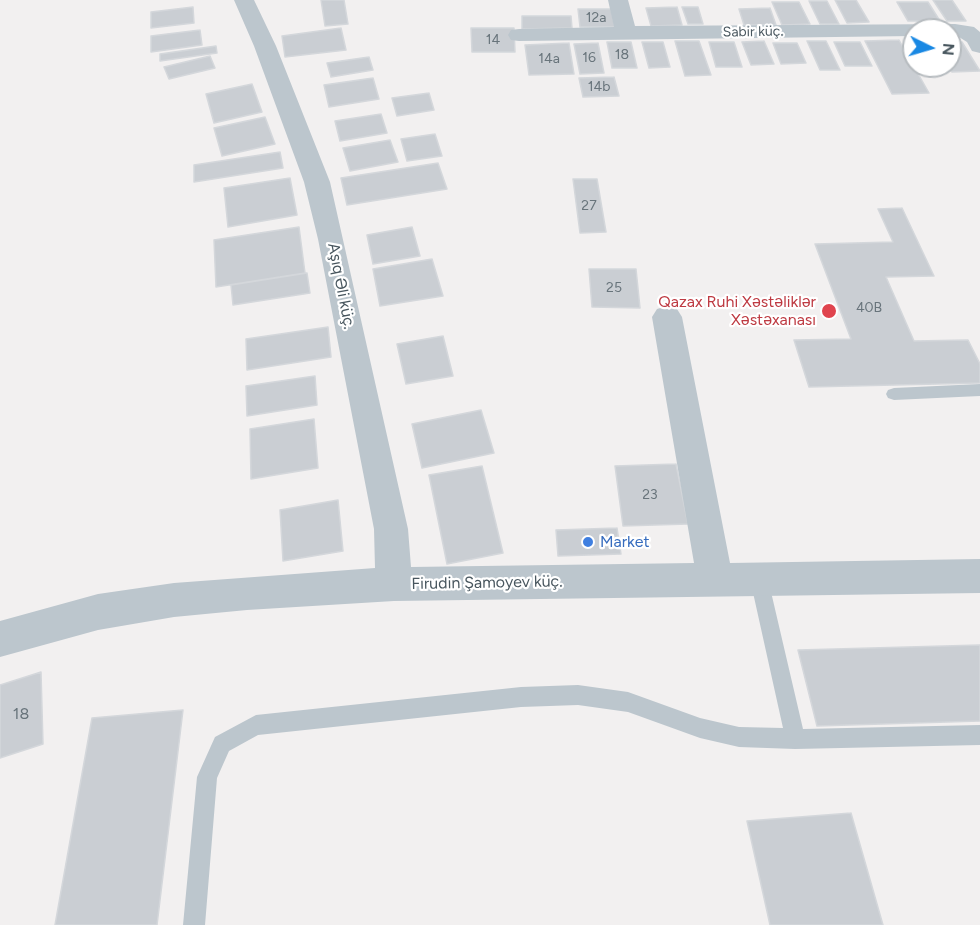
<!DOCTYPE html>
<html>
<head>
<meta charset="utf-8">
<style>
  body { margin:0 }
  #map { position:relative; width:980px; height:925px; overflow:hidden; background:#f2f0f0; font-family:Figtree,sans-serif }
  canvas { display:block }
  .north { position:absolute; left:902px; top:18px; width:60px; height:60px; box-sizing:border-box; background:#fff; border:2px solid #b6bbbf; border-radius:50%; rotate:95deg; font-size:16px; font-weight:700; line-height:24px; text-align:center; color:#48565e }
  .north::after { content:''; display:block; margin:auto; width:21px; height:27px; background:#1988e3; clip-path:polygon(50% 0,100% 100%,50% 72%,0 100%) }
</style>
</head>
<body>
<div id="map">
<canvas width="980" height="925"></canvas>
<div class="north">N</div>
</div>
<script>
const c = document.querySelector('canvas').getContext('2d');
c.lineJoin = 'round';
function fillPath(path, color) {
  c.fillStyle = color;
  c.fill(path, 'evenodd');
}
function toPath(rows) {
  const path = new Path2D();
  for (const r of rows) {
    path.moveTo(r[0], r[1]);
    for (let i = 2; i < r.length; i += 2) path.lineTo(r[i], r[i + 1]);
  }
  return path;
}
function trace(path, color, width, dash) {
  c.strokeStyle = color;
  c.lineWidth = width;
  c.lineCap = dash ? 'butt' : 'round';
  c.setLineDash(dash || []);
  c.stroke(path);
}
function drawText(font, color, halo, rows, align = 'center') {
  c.font = font + ' Figtree,sans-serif';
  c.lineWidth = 4.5;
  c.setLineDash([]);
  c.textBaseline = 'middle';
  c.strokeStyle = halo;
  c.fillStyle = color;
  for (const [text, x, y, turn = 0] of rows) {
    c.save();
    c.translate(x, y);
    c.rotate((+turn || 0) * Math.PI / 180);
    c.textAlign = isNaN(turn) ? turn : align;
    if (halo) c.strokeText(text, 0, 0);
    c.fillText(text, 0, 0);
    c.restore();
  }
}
const building = toPath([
  [321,0,344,0,348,24,325,26,321,0],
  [835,0,856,0,869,22,847,23,835,0],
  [933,0,952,0,966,21,947,21,933,0],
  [809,1,827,1,839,24,820,24,809,1],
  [772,2,799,2,810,24,782,25,772,2],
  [897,2,928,2,940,21,908,21,897,2],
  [193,7,194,23,151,28,151,12,193,7],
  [677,7,682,25,651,26,646,8,677,7],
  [682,7,698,7,703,24,688,24,682,7],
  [770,8,776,25,744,25,739,9,770,8],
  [578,9,611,9,615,27,580,27,578,9],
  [522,16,571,16,572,28,522,29,522,16],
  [341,28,346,50,285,57,282,36,341,28],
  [471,28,514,28,515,52,472,52,471,28],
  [200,30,202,45,151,52,151,36,200,30],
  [899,40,929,93,892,94,865,41,899,40],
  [675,41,699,41,711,75,685,76,675,41],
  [764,41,774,64,751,65,742,42,764,41],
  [807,41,826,41,840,70,820,70,807,41],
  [607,42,631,42,637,68,612,68,607,42],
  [642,42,663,42,670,67,649,68,642,42],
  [709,42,734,42,742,67,716,67,709,42],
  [834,42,860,42,872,66,845,66,834,42],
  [950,42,962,42,980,71,952,72,948,66,950,42],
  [569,43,574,74,529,75,525,45,569,43],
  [598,43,604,73,580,74,574,44,598,43],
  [773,43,797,43,806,63,781,64,773,43],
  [216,46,217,53,160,61,160,54,216,46],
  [210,56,215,68,169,79,164,67,210,56],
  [369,57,373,70,331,77,327,63,369,57],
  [918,66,941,66,944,71,920,71,918,66],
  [614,77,619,96,583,97,579,78,614,77],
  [373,78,379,99,329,107,324,85,373,78],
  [252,84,262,112,214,123,206,94,252,84],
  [429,93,434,110,397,116,392,98,429,93],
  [381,114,387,133,340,141,335,121,381,114],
  [265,117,275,144,222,156,214,128,265,117],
  [435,134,442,156,407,161,401,139,435,134],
  [390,140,398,162,350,171,343,148,390,140],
  [280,152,283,168,194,182,194,165,280,152],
  [438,163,447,189,347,205,341,178,438,163],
  [290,178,297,215,228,227,224,188,290,178],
  [573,179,597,179,606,232,580,233,573,179],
  [902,208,934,276,886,277,914,341,968,340,980,364,980,383,809,387,794,340,851,339,815,244,893,242,878,209,902,208],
  [299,227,305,273,216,287,214,240,299,227],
  [412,227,420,256,373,264,367,235,412,227],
  [432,259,443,296,380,306,373,269,432,259],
  [589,269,636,269,640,308,592,307,589,269],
  [307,273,310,293,233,305,231,285,307,273],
  [328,327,331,357,247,370,246,339,328,327],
  [443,336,453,376,406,384,397,344,443,336],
  [315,376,317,405,247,416,246,386,315,376],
  [481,410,494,453,422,468,412,424,481,410],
  [314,419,318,468,251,479,250,429,314,419],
  [676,464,688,524,623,526,615,466,676,464],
  [482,466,503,553,447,564,429,475,482,466],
  [338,500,343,551,283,561,280,510,338,500],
  [617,528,621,554,558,556,556,530,617,528],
  [980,645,980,721,817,726,798,650,980,645],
  [41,672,43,744,0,758,0,685,41,672],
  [183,710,157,925,55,925,92,718,183,710],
  [851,813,883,925,770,925,747,821,851,813]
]);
fillPath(building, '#caced3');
trace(building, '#d4d7db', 1.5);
fillPath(toPath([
  [980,384,980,396,894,400,888,398,886,394,888,390,894,388,980,384],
  [759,571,765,573,768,579,803,729,980,725,980,745,795,749,739,747,700,738,628,712,578,705,521,707,258,735,229,751,217,778,205,925,183,925,197,777,215,737,256,715,521,687,578,685,628,692,700,718,739,727,783,728,750,579,753,573,759,571]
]), '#bcc6cd');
fillPath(toPath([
  [234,0,254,0,276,46,330,182,408,529,411,567,694,563,652,317,657,309,667,306,677,309,682,317,730,563,980,559,980,593,394,601,247,610,174,617,98,630,0,657,0,621,98,594,174,583,375,568,374,529,318,239,304,182,254,46,234,0],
  [608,0,628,0,635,26,955,24,974,27,980,32,980,53,972,51,967,42,959,37,950,36,950,30,914,30,914,36,519,41,511,40,508,35,511,30,519,29,614,27,608,0]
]), '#bcc6cd');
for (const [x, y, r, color] of [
  [829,311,8,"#e0444e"],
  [588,542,6,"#3f7fe0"]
]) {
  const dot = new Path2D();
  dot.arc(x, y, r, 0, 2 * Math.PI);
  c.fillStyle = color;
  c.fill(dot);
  trace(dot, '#fff', 2);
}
drawText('14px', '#68747b', null, [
  ["12a",596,18],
  ["14",493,40],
  ["18",622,55],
  ["16",589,58],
  ["14a",549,59],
  ["14b",599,87],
  ["27",589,206],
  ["25",614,288],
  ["40B",869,308],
  ["23",650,495]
]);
drawText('14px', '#48565e', '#fff', [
  ["Sabir küç.",753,32,-1]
]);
drawText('16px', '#48565e', '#fff', [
  ["Aşıq Əli küç.",341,286,79],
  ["Firudin Şamoyev küç.",487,583,-1]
]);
drawText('16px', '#be3a42', '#fff', [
  ["Qazax Ruhi Xəstəliklər",816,302],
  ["Xəstəxanası",816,320]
], 'right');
drawText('16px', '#366cbe', '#fff', [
  ["Market",600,542]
], 'left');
drawText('16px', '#68747b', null, [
  ["18",21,714]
]);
</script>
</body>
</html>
